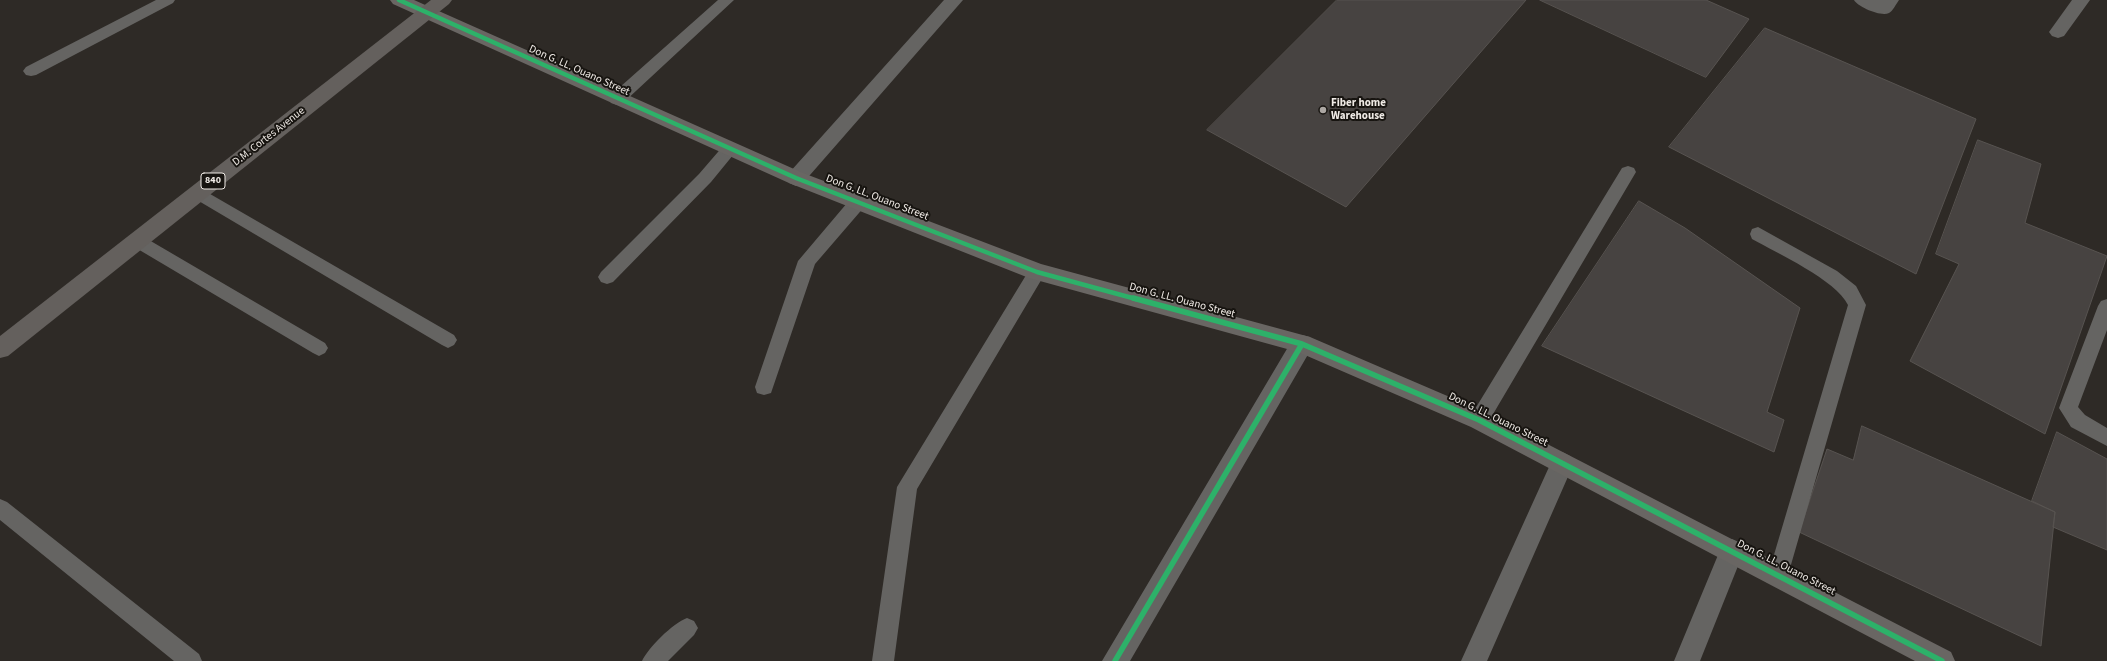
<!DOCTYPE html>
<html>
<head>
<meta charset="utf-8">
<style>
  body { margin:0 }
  canvas { display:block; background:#2e2a26 }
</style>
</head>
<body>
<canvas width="2107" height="661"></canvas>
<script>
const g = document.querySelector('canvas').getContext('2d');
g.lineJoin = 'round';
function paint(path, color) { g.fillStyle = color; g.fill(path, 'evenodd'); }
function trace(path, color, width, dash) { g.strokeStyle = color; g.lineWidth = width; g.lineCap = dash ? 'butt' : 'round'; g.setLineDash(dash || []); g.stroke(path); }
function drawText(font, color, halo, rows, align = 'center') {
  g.font = font + ' "Source Sans 3",sans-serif'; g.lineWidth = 4; g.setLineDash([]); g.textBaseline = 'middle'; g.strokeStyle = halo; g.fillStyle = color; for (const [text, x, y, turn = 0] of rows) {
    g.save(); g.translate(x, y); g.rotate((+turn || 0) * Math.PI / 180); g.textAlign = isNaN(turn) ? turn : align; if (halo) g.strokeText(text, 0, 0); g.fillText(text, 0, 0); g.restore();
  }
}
const building = new Path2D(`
  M1337,0H1526L1346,207L1207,130Z
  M1540,0H1706L1749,19L1706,77Z
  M1765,28L1976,119L1916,274L1669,147Z
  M1978,140L2041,164L2025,223L2107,256L2045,434L1910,361L1959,264L1936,254Z
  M1639,201L1685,228L1800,308L1767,412L1784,420L1774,452L1542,346Z
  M1862,426L2055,512L2041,646L1799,532L1827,449L1853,460Z
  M2057,432L2107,459V550L2053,527L2055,512L2032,501Z`);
paint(building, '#474341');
trace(building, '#575350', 1);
paint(new Path2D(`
  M156,0H175L173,3L36,75L31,76L26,75L23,71L26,67Z
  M718,0H734L623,103L617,105L611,103L609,99L611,95Z
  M730,143L736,145L738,149L711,182L613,282L607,284L601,282L598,277L601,272L699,174L724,145Z
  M1628,166L1634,168L1636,172L1486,426L1479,428L1472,426L1470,420L1472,414L1622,168Z
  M198,187L454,335L457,340L454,345L448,348L442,345L192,197L190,193L192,189Z
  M859,195L865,196L867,201L865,206L815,264L771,393L764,395L757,393L755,387L798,261L853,196Z
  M1758,227L1837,271L1856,286L1866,305L1788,575L1785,582L1778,585L1771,582L1768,575L1848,305C1836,280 1777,253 1752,239L1750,234L1752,229Z
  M137,233L325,343L328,348L325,353L319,356L313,353L131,245L128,240L131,235Z
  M1037,265L1043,267L1046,272L1043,277L917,489L894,661H872L897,487L1031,267Z
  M2107,299V330L2078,407L2085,415L2107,428V446L2071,427L2059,408L2098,306L2101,301Z
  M0,499L7,502L199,654L202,661H174L0,520Z
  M687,618L694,621L698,628L694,635L668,661H642C648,648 673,623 687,618Z`), '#656462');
paint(new Path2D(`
  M944,0H963L803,183L796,186L789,183L786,178L789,173Z
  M1854,0H1899C1896,4 1893,11 1889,13C1881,17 1858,7 1854,0Z
  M2072,0H2090L2064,36L2058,38L2052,36L2049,32Z
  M1302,335L1310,337L1313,344L1310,351L1130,661H1102L1294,337Z
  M1562,452L1570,456L1574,463L1487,661H1461L1554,456Z
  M1732,539L1741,543L1744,551L1700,661H1674L1723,543Z`), '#656462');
paint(new Path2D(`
  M390,0H414L803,173L1041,264L1310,337L1487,413L1951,652L1955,661H1915L1471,427L1298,352L1029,278L789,183L393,4Z`), '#696663');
paint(new Path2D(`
  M431,0H452L449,4L8,356L0,358V336Z`), '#64605d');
trace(new Path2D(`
  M399,0L796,178L1037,272L1136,299`), '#2db169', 4.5);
trace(new Path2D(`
  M1133,298L1302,344L1479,420L1942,661
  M1115,661L1302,344`), '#2db169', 5.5);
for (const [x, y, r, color] of [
  [1323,110,4,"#aca7a3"]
]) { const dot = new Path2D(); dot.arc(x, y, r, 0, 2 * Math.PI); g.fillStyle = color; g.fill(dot); trace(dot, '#171410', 1.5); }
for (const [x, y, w] of [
  [213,181,24]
]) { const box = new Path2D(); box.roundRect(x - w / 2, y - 8, w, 16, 3); g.fillStyle = '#171410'; g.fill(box); trace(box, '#f0ebe6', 1); }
drawText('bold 10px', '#f0ebe6', null, [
  ["840",213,181]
]);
drawText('11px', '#f0ebe6', '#171410', [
  ["Don G. LL. Ouano Street",579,71,24],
  ["D.M. Cortes Avenue",269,137,-38],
  ["Don G. LL. Ouano Street",877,198,21],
  ["Don G. LL. Ouano Street",1182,301,15],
  ["Don G. LL. Ouano Street",1498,420,26],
  ["Don G. LL. Ouano Street",1786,568,27]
]);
drawText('bold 11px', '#f0ebe6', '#171410', [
  ["Fiber home",1331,104],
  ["Warehouse",1331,117]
], 'left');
</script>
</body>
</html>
